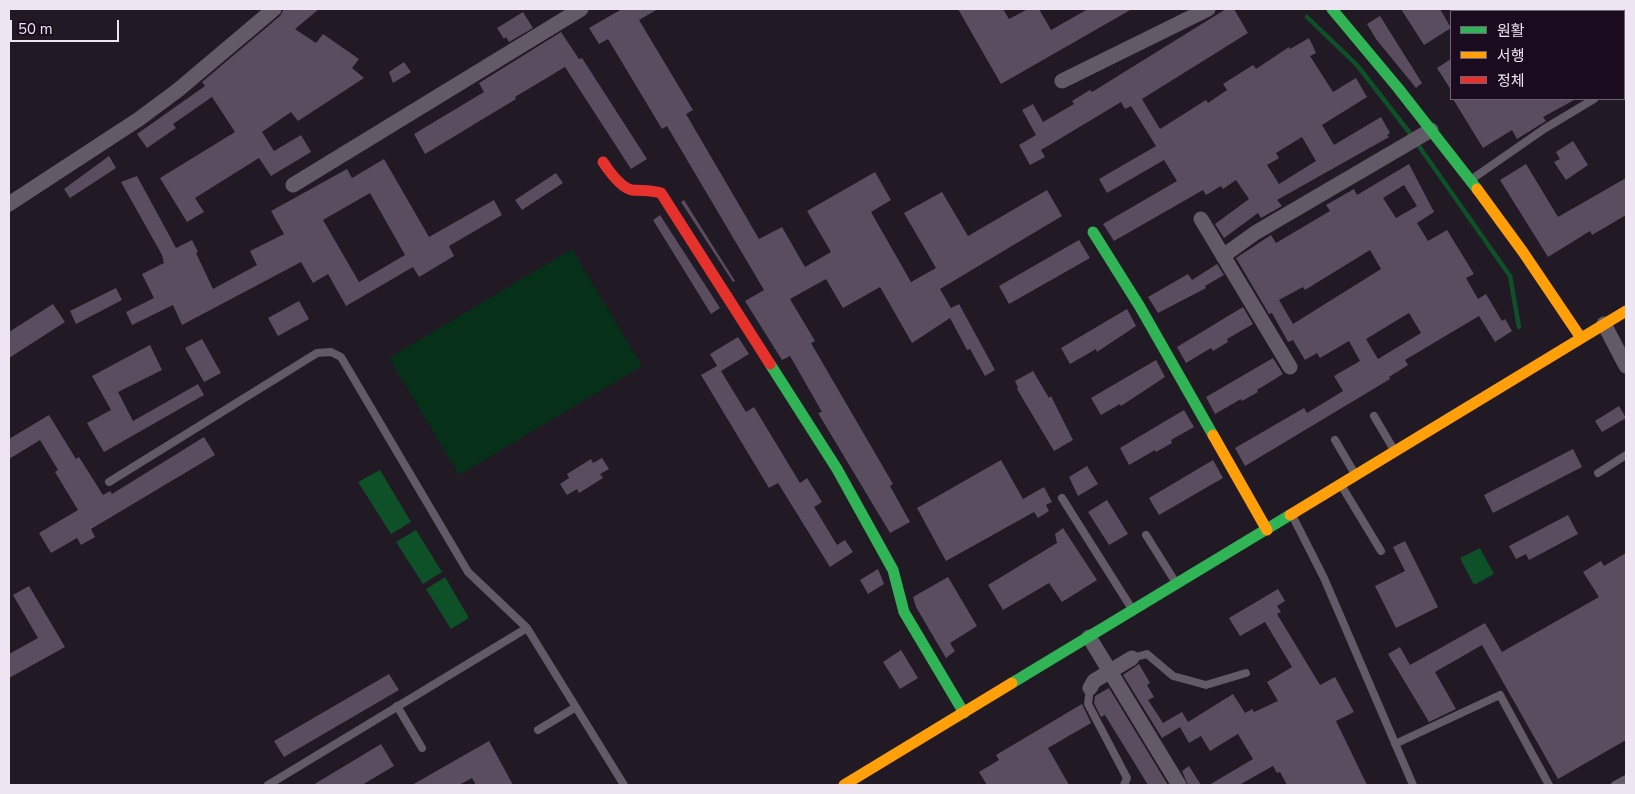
<!DOCTYPE html>
<html>
<head>
<meta charset="utf-8">
<style>
  body { margin:0 }
  #map { position:relative; width:1635px; height:794px; overflow:hidden; background:#211924; font-family:"Nunito Sans","Noto Sans KR",sans-serif }
  canvas { display:block }
  .frame { position:absolute; inset:0; border:10px solid #eee5f2; pointer-events:none }
  .legend { position:absolute; left:1450px; top:10px; width:175px; height:90px; box-sizing:border-box; background:#1a0c1e; border:1px solid #6f6373; margin:0; padding:6px 9px; list-style:none; font-size:15px; color:#eee5f2 }
  .legend li { display:flex; align-items:center; gap:10px; height:25px }
  .legend b { width:25px; border:1px solid #6f6373 }
  .scale { position:absolute; left:10px; top:20px; width:109px; height:22px; box-sizing:border-box; border:2px solid #eee5f2; border-top:0; padding-left:6px; font-size:15px; line-height:18px; white-space:nowrap; color:#eee5f2; -webkit-text-stroke:4px #1a0c1e; paint-order:stroke }
</style>
</head>
<body>
<div id="map">
<canvas width="1635" height="794"></canvas>
<div class="frame"></div>
<ul class="legend">
<li><b style="height:6px;background:#30b455"></b>원활</li>
<li><b style="height:6px;background:#ff9f0a"></b>서행</li>
<li><b style="height:6px;background:#e5322d"></b>정체</li>
</ul>
<div class="scale">50 m</div>
</div>
<script>
const g = document.querySelector('canvas').getContext('2d');
g.lineJoin = 'round';
function paint(path, color) { g.fillStyle = color; g.fill(path, 'evenodd'); }
function trace(path, color, width, dash) { g.strokeStyle = color; g.lineWidth = width; g.lineCap = dash ? 'butt' : 'round'; g.setLineDash(dash || []); g.stroke(path); }
paint(new Path2D(`
  M572,249L642,366L459,475L389,358Z`), '#073018');
paint(new Path2D(`
  M380,470L411,522L391,534L358,482Z
  M416,530L442,572L423,584L396,542Z
  M1480,548L1494,574L1474,585L1460,558Z
  M445,577L469,618L451,629L426,589Z`), '#0e5028');
trace(new Path2D(`
  M1307,17L1357,65L1409,132L1510,276L1519,327`), '#0e5028', 4.5);
paint(new Path2D(`
  M284,9H319L295,29L316,43L323,34L359,59L352,68L364,78L298,121L291,112L262,132L274,151L301,135L311,152L271,176L259,158L195,198L204,212L187,222L160,178L235,132L212,97L173,124L176,128L147,148L137,134L205,86L202,82L280,16Z
  M622,9H658L639,20L693,110L686,114L759,239L782,227L805,267L831,252L807,211L875,172L891,200L871,212L911,282L936,268L904,213L942,192L968,236L1047,190L1062,216L940,289L951,308L959,304L995,370L985,376L970,349L967,350L950,318L912,343L880,287L843,308L826,279L790,299L815,341L811,343L893,484L890,486L910,522L890,533L818,413L822,412L790,356L782,360L745,301L764,290L667,126L662,129L608,39L599,44L589,28Z
  M958,9H1003L1009,19L1028,9H1039L1051,30L1088,9H1132L1001,84Z
  M1226,9H1234L1248,33L1142,99L1160,129L1206,100L1208,103L1227,90L1223,84L1253,65L1256,69L1289,47L1290,49L1309,38L1316,53L1310,56L1333,92L1356,78L1367,97L1322,125L1334,145L1381,117L1390,133L1387,135L1389,137L1277,200L1282,206L1261,218L1258,213L1224,238L1215,224L1249,199L1236,180L1223,189L1221,186L1206,195L1203,190L1114,241L1103,224L1177,181L1164,160L1107,193L1099,179L1156,146L1131,106L1125,109L1121,102L1041,150L1045,157L1030,165L1019,145L1036,135L1022,110L1033,104L1043,122L1074,104L1072,101L1090,90L1092,92ZM1302,137L1316,161L1279,184L1267,165L1279,158L1276,153Z
  M1401,9H1440L1451,28L1424,45Z
  M523,12L533,28L509,42L506,37L504,39L497,28Z
  M1380,16L1422,83L1416,88L1376,39L1367,24Z
  M561,32L579,59L582,58L647,159L631,169L565,67L515,97L516,99L425,154L414,134L484,92L479,83Z
  M1451,59V90L1437,68Z
  M404,62L411,72L393,83L389,72Z
  M1453,99H1576L1543,117L1546,121L1517,139L1512,130L1483,148Z
  M1573,141L1588,165L1566,180L1554,162L1560,159L1556,152Z
  M109,156L116,168L70,198L64,189Z
  M384,159L429,237L494,200L502,215L449,246L454,256L419,277L413,267L346,306L328,274L313,283L301,262L182,325L173,305L132,325L126,312L154,298L142,274L164,263L162,255L121,182L137,176L176,248L192,240L198,252L196,253L213,289L257,265L250,251L284,234L271,211L347,169L352,178ZM370,193L405,255L359,282L323,220Z
  M1409,164L1434,212L1417,223L1428,241L1447,230L1474,274L1466,278L1478,299L1486,294L1502,321L1505,319L1512,331L1495,342L1479,316L1405,360L1408,365L1389,377L1390,379L1245,466L1235,448L1304,408L1307,413L1343,391L1334,376L1360,361L1349,341L1320,358L1317,353L1305,360L1293,340L1288,342L1272,313L1269,314L1236,258L1271,235L1276,243L1330,211L1326,205L1354,189L1357,195ZM1404,185L1417,206L1396,218L1383,198ZM1370,250L1381,269L1293,324L1279,300L1303,287L1305,290ZM1409,313L1421,333L1378,359L1366,339Z
  M1526,164L1558,217L1626,178V215L1592,235L1590,231L1548,257L1500,180Z
  M556,173L563,183L522,210L515,200Z
  M684,200L735,281L733,282L681,202Z
  M660,215L720,308L711,314L653,220Z
  M1079,240L1090,258L1009,304L999,286Z
  M1217,264L1224,275L1205,286L1206,288L1158,313L1148,297L1188,274L1192,280Z
  M116,288L122,300L76,324L70,311Z
  M299,301L309,319L278,336L268,318Z
  M53,304L65,322L9,358V332Z
  M1243,307L1253,324L1227,339L1228,342L1213,351L1211,348L1186,363L1177,347Z
  M1127,309L1136,326L1097,352L1096,349L1070,364L1061,348Z
  M738,337L749,354L721,371L746,412L754,407L800,483L807,478L822,502L814,507L837,545L845,540L853,552L830,567L778,483L769,488L701,375L717,366L710,354Z
  M202,339L221,373L204,382L185,348Z
  M150,345L162,370L118,392L133,421L198,384L204,395L104,452L87,423L111,410L92,376Z
  M1273,358L1283,374L1257,390L1258,392L1242,401L1241,399L1215,414L1206,397Z
  M1156,360L1165,377L1121,406L1120,404L1101,415L1091,398Z
  M1033,371L1049,398L1051,396L1073,440L1054,451L1017,389L1018,388L1015,381Z
  M1619,406L1626,418L1602,432L1595,421Z
  M1184,410L1194,427L1171,440L1172,443L1156,452L1155,450L1129,465L1120,448Z
  M49,415L76,459L79,457L103,495L110,491L112,494L204,437L215,455L91,529L95,537L81,545L77,538L51,553L39,533L78,510L55,472L58,470L40,440L9,459V439Z
  M1573,449L1582,467L1493,513L1484,495Z
  M602,458L609,469L600,474L603,478L579,493L577,489L567,495L560,484L569,478L567,474L591,459L593,463Z
  M1001,460L1023,499L1044,487L1052,502L1046,505L1049,511L1038,518L1034,512L946,561L917,508Z
  M1213,460L1223,478L1159,515L1149,498Z
  M1087,466L1098,484L1078,496L1069,477Z
  M1107,500L1128,534L1109,545L1088,512Z
  M1568,515L1578,534L1529,560L1526,554L1516,559L1509,546Z
  M1063,528L1097,580L1062,602L1049,583L1003,610L988,585L1057,543L1055,534Z
  M1405,541L1438,607L1396,628L1375,586L1405,571L1393,547Z
  M1626,553V740L1558,779L1482,645L1435,672L1456,709L1429,722L1388,654L1400,647L1410,665L1485,623L1502,652L1599,597L1583,572L1601,561L1604,566Z
  M878,569L884,584L868,594L860,580Z
  M948,577L977,626L950,643L955,651L946,658L916,607L913,597Z
  M29,586L65,647L9,678V654L38,638L13,595Z
  M1278,589L1285,601L1277,606L1281,612L1277,614L1320,685L1335,677L1354,712L1336,721L1367,785H1287L1280,772L1277,773L1273,766L1239,785H1209L1253,759L1238,734L1210,751L1201,736L1189,743L1180,727L1162,738L1123,675L1139,664L1150,683L1147,685L1154,697L1148,700L1163,723L1182,712L1188,722L1233,694L1245,713L1252,709L1254,712L1278,701L1267,682L1292,667L1265,622L1240,636L1229,618Z
  M901,650L918,678L900,689L883,662Z
  M389,674L399,690L284,757L274,741Z
  M1109,688L1168,785H1148L1105,715L1101,717L1094,703L1095,696Z
  M1082,704L1091,723L1048,748L1069,785H987L979,772L999,760L996,755Z
  M489,741L513,785H476L472,778L459,785H412Z
  M381,744L394,766L362,785H313Z
  M1189,766L1201,785H1188L1182,771Z`), '#5b4d60');
trace(new Path2D(`
  M1472,179L1544,129L1594,99
  M1374,416L1394,450
  M1335,440L1355,474
  M1598,473L1626,455
  M109,482L317,353L331,352L341,357L468,572L527,628L624,785
  M1341,485L1381,551
  M1062,498L1132,609
  M1292,515L1324,578L1413,785
  M1146,535L1176,583
  M1132,658L1147,654L1173,676L1206,685L1246,673
  M1090,688L1088,704L1127,778L1124,785
  M397,706L422,748
  M538,730L576,707
  M1395,744L1500,695L1549,785
  M268,785L527,628
  M1615,785L1626,779`), '#625a66', 8);
trace(new Path2D(`
  M1062,81L1208,9
  M293,185L581,9
  M9,204L139,119L178,90L274,9
  M1201,219L1290,367
  M1223,256L1255,233L1431,130
  M1604,324L1626,366
  M1089,637L1179,785
  M1090,688L1094,681L1132,658`), '#625a66', 15);
trace(new Path2D(`
  M1332,9L1398,88L1477,189
  M1093,232L1140,307L1213,435
  M770,364L837,469L893,570L904,612L964,713
  M1012,683L1290,515`), '#30b455', 11);
trace(new Path2D(`
  M1477,189L1523,252L1581,338
  M1213,435L1267,530
  M1290,515L1626,311
  M844,785L1012,683`), '#ff9f0a', 11);
trace(new Path2D(`
  M603,162C609,171 621,188 632,190C642,191 651,190 661,193L770,364`), '#e5322d', 11);
</script>
</body>
</html>
